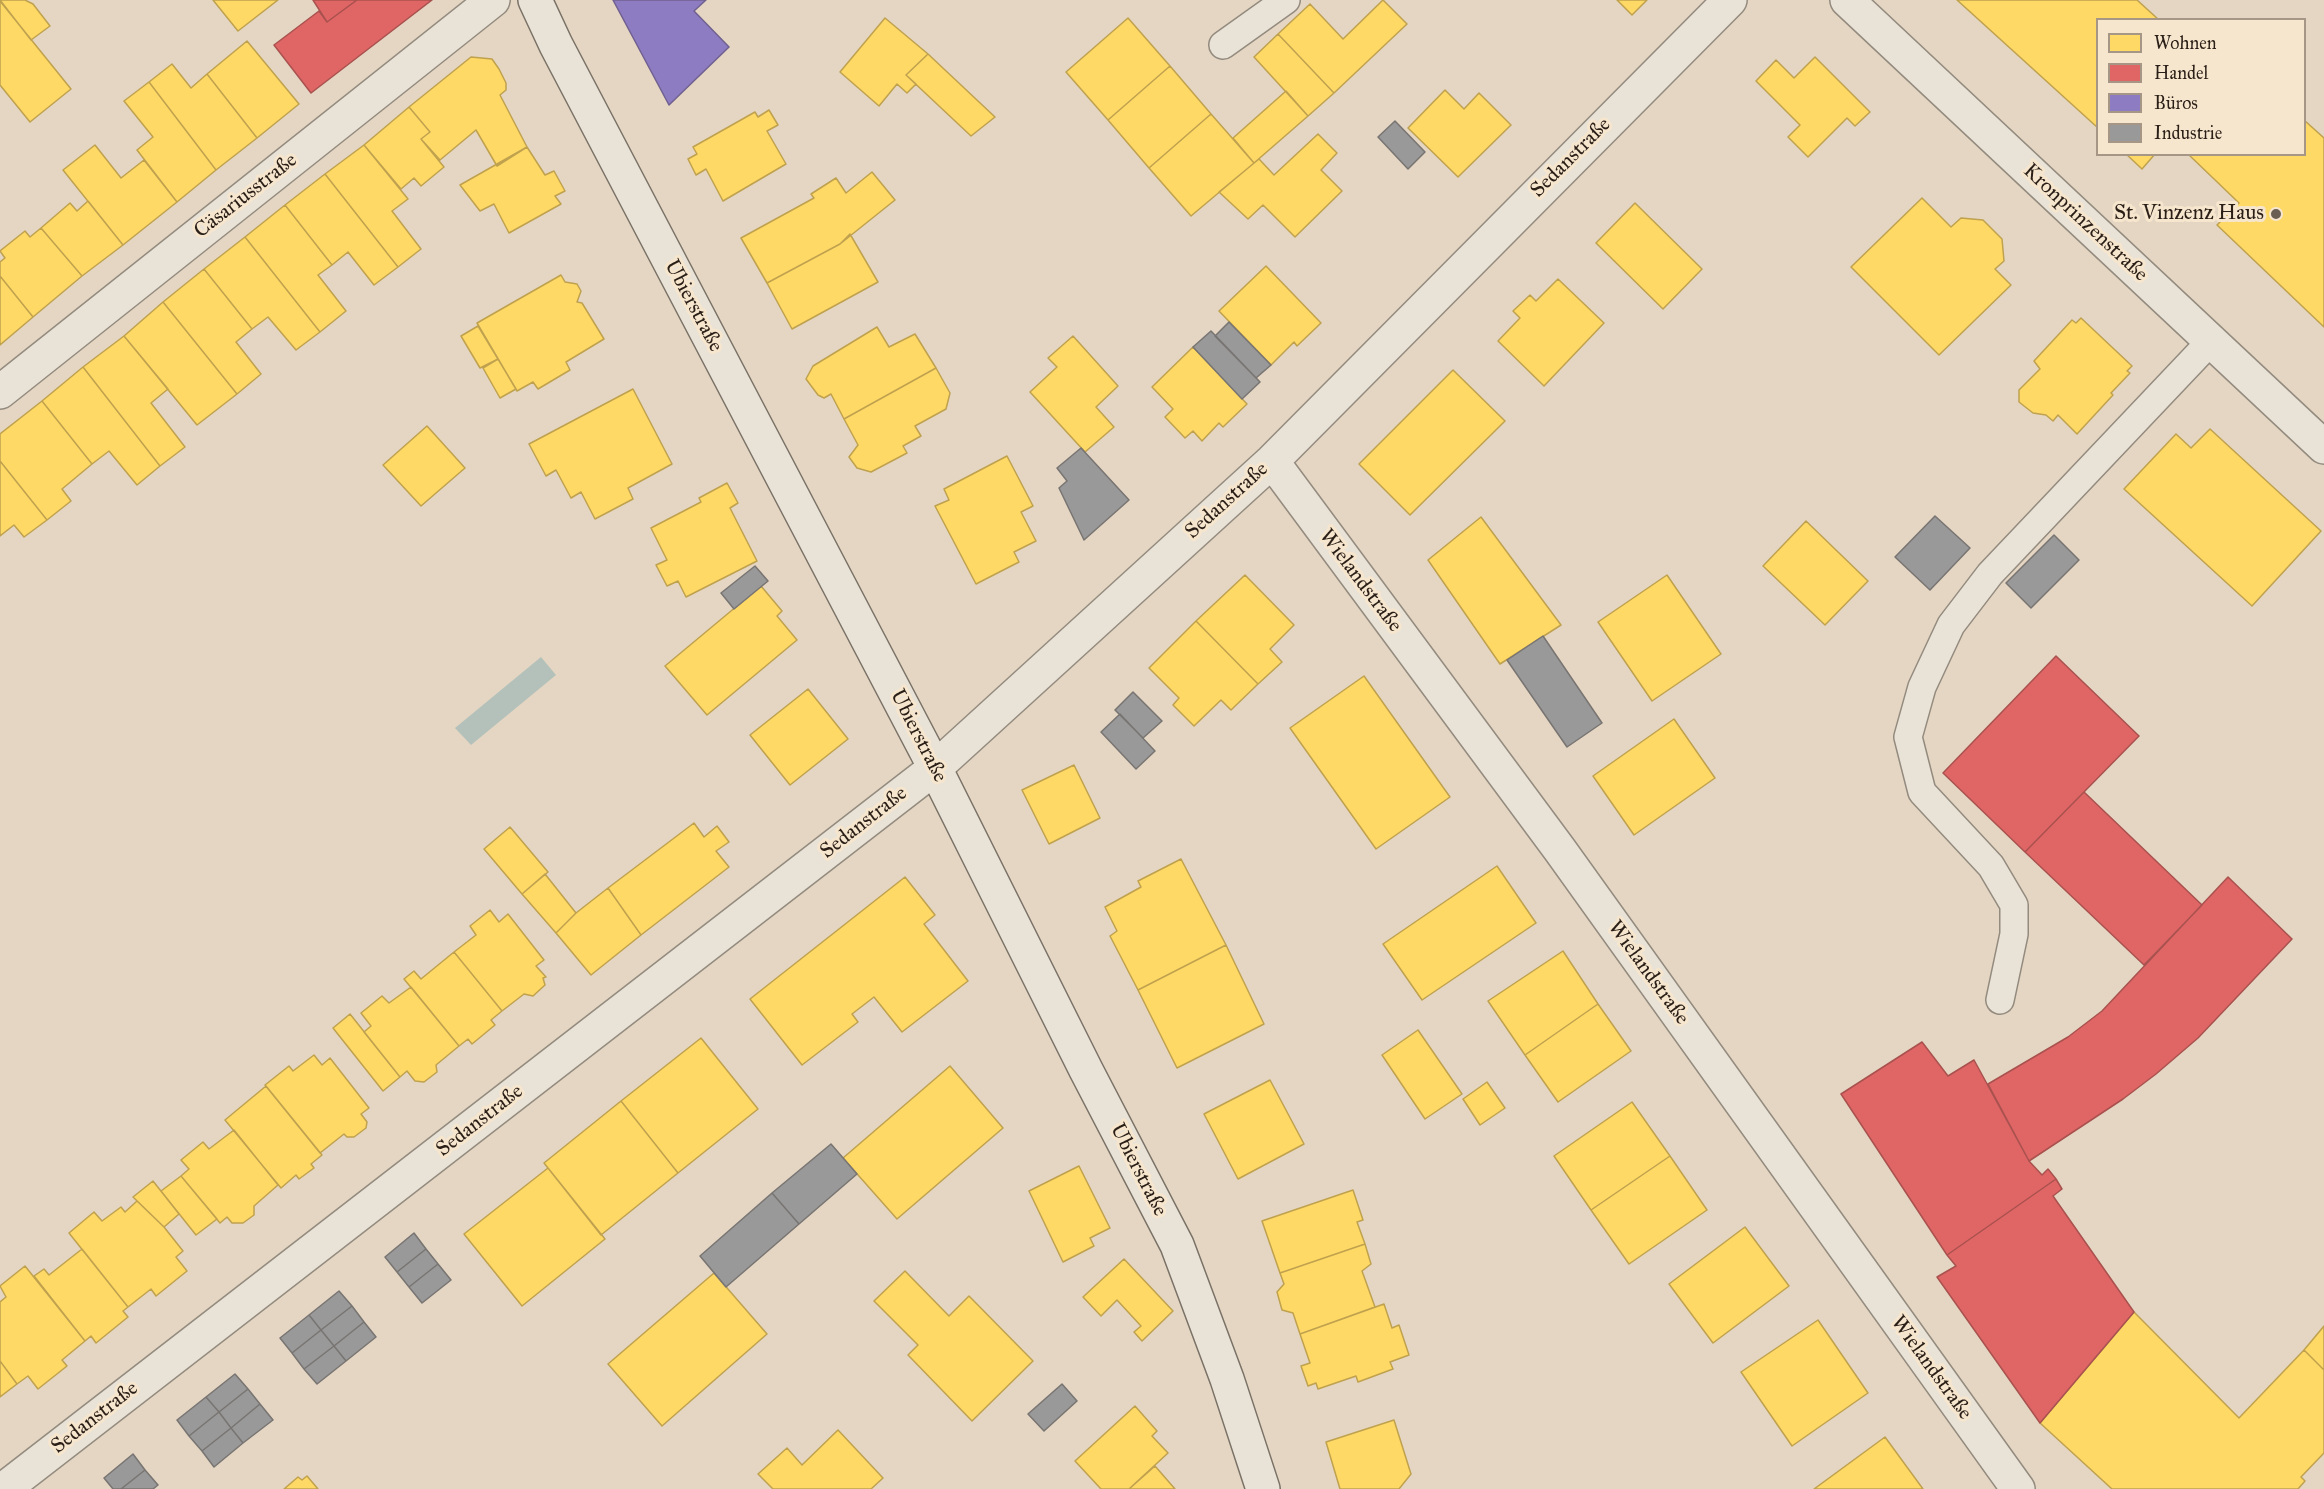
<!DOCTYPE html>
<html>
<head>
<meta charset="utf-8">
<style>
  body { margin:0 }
  #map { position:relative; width:2324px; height:1489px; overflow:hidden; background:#e4d6c2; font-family:"IM FELL Great Primer",serif }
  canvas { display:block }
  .legend { position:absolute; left:2096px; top:18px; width:210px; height:138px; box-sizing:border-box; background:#f7e6ce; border:2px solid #a59685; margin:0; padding:8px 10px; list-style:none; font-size:18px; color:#2a1f17 }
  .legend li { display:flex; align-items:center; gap:12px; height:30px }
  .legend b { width:30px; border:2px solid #a59685 }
</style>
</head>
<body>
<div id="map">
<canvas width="2324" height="1489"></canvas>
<ul class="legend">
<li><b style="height:16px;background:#ffd966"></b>Wohnen</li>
<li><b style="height:16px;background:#e06666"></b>Handel</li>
<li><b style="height:16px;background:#8e7cc3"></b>Büros</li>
<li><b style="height:16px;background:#999"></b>Industrie</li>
</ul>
</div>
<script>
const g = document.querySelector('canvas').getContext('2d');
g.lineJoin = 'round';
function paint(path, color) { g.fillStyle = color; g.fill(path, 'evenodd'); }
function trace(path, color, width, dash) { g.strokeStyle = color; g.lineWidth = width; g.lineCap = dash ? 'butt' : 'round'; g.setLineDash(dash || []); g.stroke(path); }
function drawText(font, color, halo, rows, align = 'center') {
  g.font = font + ' "IM FELL Great Primer",serif'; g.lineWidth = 6; g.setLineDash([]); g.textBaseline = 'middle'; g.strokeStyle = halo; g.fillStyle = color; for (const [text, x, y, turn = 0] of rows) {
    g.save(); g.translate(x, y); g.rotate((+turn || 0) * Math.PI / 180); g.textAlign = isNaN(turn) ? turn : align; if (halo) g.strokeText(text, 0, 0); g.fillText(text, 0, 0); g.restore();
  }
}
paint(new Path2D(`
  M541,657L556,675L471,745L455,728Z`), '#b4c1ba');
const homes = new Path2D(`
  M0,0H25L33,4L50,26L31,40Z
  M213,0H278L238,31Z
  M1383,0L1407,24L1334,93L1278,34L1310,4L1343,39Z
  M1617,0H1647L1632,15Z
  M1957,0H2137L2159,20H2098V128Z
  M0,1L71,89L30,122L0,85Z
  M885,18L928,54L906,75L916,84L907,93L897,84L879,106L840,72Z
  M1128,18L1170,66L1108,120L1066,72Z
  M1278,34L1334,93L1308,116L1254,57Z
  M247,41L299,104L257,138L207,74Z
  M928,54L995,117L971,136L906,75Z
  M471,57L492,59L499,69L506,83V90L500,95L527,147L497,166L476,130L440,160L421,139L430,132L409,107Z
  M1815,57L1870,112L1855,126L1847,118L1808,157L1788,137L1800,125L1756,81L1776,60L1794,78Z
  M172,64L191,88L207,74L257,138L216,170L149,82Z
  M1170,66L1211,114L1149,168L1108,120Z
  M149,82L216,170L177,202L137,150L153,137L124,101Z
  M1445,90L1464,109L1479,93L1511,125L1458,177L1408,128Z
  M1286,91L1308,116L1254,163L1233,138Z
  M409,107L430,132L421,139L444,167L421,186L414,178L401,189L364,145Z
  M769,110L778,125L767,131L786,164L723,201L706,169L696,175L688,159L697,154L693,147L755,112L758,117Z
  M1211,114L1254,163L1191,216L1149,168Z
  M2304,120L2324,138V327L2217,225L2239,203L2188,154H2304Z
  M1318,134L1337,153L1321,170L1342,191L1295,237L1263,205L1248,219L1219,192L1259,159L1274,175Z
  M95,145L121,178L144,160L177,202L123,245L63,170Z
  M364,145L408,199L392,211L421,249L398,267L325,174Z
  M527,147L545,175L554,171L565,191L555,196L561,204L509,233L494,204L480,211L460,185Z
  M2126,154H2155L2142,169Z
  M872,172L895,200L840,244L767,283L741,238L814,198L811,194L836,178L846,193Z
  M325,174L398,267L374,285L348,252L332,265L285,205Z
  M1922,198L1951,227L1961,218L1983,220L2002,239L2004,261L1995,269L2011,285L1939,355L1851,267Z
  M88,201L123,245L82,276L41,228L70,203L77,211Z
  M1635,203L1702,269L1663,309L1596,243Z
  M285,205L332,265L318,275L346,311L320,332L245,237Z
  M41,228L82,276L33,317L0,276V262L5,258L0,251L25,231L30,237Z
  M850,234L878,282L792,329L767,283L840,244Z
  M245,237L320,332L296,350L268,317L252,329L204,269Z
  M1266,266L1321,323L1297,346L1294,342L1271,365L1219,311Z
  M204,269L252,329L236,342L261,374L237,394L163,302Z
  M561,275L565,282L577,284L581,291L577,302L582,303L604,339L566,362L570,370L538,389L533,382L517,391L477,323Z
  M0,276L33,317L0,345Z
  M1558,279L1604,323L1544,386L1498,341L1520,318L1513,311L1530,295L1536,301Z
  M163,302L237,394L197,425L124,336Z
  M2081,318L2132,366L2127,371L2130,373L2111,393L2113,395L2077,434L2058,415L2053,421L2046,415L2033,413L2019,402V390L2040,369L2034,361L2072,320L2076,323Z
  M478,326L498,359L480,368L461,336Z
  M877,327L889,347L915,334L936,368L844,419L831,394L824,398L818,395L806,379L813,366Z
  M124,336L168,389L151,403L185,447L160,466L83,367Z
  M1073,336L1118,386L1096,407L1114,427L1085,452L1030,392L1057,367L1048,358Z
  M1193,347L1247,404L1223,427L1219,423L1202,441L1193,431L1185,438L1165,417L1173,409L1152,387Z
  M498,359L516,389L500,398L483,368Z
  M83,367L160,466L137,485L109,451L92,464L42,401Z
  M936,368L950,393L946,409L915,426L921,436L903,446L907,453L871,472L857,468L849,457L858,445L844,419Z
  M1453,370L1505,421L1410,515L1359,464Z
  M633,389L672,464L628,488L633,499L595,519L581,492L571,498L556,470L546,476L529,444Z
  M42,401L92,464L62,489L71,501L47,520L0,461V434Z
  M427,426L465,468L421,506L383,465Z
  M2210,429L2321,531L2252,606L2124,489L2176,434L2191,448Z
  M1007,456L1033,506L1021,512L1036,541L1014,552L1019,562L976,584L935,506L949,500L944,489Z
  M0,461L47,520L24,537L14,525L0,536Z
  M727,483L738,503L730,508L757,561L686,597L678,581L667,586L656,565L667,560L651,528L701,502L699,498Z
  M1481,517L1561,625L1500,664L1428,560Z
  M1806,521L1868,581L1825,625L1763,566Z
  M1245,575L1294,625L1270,649L1282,662L1258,684L1196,621Z
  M1667,575L1721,654L1652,701L1598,622Z
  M761,586L782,611L777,616L797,640L707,715L665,666Z
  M1196,621L1258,684L1231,710L1221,700L1194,726L1173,705L1179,698L1149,668Z
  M1364,676L1450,797L1376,849L1290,728Z
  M808,689L848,739L790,785L750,735Z
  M1674,719L1715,778L1634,835L1593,776Z
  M1074,765L1100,818L1049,844L1022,790Z
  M694,823L704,837L717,826L729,842L716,851L729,867L641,935L608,888Z
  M510,827L548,872L522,894L484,849Z
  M1181,859L1226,945L1138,990L1110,936L1117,931L1105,907L1141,887L1138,881Z
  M1497,866L1536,923L1422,1000L1383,944Z
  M545,874L576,913L556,933L522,894Z
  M905,877L935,915L924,924L968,981L902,1032L874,997L852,1014L858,1022L802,1065L750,999Z
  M608,888L641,935L591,975L556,933L576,913Z
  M490,910L499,922L508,914L544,960L536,966L546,977L543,978L545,985L533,996L524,994L502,1011L454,952L476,935L470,926Z
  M1226,945L1264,1024L1177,1068L1138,990Z
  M1563,951L1598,1004L1525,1055L1488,1001Z
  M454,952L502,1011L491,1020L495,1025L472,1044L468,1039L459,1046L404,979L414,971L421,979Z
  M411,987L459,1046L436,1065L437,1072L424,1082L415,1081L407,1071L400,1077L364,1032L371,1026L361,1013L382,996L389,1003Z
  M1598,1004L1631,1051L1558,1102L1525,1055Z
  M350,1014L400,1077L383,1091L333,1028Z
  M1418,1030L1462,1094L1425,1119L1382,1055Z
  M701,1038L758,1109L678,1173L621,1101Z
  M314,1055L322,1065L330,1058L369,1108L361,1114L367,1122L366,1128L354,1137H347L344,1134L320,1153L265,1085L289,1066L293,1071Z
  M950,1066L1003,1128L897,1219L843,1158Z
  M1270,1080L1304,1144L1238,1179L1204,1114Z
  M1487,1082L1505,1108L1480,1125L1463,1099Z
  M266,1086L322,1155L311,1164L314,1168L299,1179L296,1175L281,1188L225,1120Z
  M621,1101L678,1173L601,1235L544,1163Z
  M1632,1102L1670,1156L1591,1210L1554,1156Z
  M234,1130L278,1185L254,1206V1215L243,1223H232L227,1217L220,1223L181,1176L189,1169L181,1160L203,1142L209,1149Z
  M1670,1156L1707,1210L1629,1264L1591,1210Z
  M1079,1166L1110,1228L1090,1238L1094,1246L1063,1262L1029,1191Z
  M548,1168L605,1239L522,1306L464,1234Z
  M181,1176L217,1219L196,1235L161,1191Z
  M153,1181L179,1214L164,1227L133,1197Z
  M1353,1190L1363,1220L1357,1222L1365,1244L1280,1273L1262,1221Z
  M137,1201L164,1227L183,1251L176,1257L187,1271L156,1296L151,1289L128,1307L69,1233L94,1212L102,1221L121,1207L125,1212Z
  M1745,1227L1789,1286L1713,1343L1669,1284Z
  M1365,1244L1371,1264L1362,1271L1375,1307L1300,1334L1293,1313L1282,1310L1277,1292L1284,1284L1280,1273Z
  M82,1249L128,1307L123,1311L128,1317L96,1343L91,1336L85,1341L34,1276L44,1269L49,1275Z
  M1124,1259L1173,1311L1142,1341L1134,1332L1141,1326L1117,1300L1101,1316L1083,1297Z
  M25,1266L85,1341L62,1360L67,1366L38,1389L28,1376L17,1384L0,1361V1302L6,1297L0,1286Z
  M905,1271L949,1316L969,1296L1033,1361L972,1421L908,1355L918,1345L874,1301Z
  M714,1273L767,1334L662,1426L608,1364Z
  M1384,1304L1392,1328L1399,1325L1409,1355L1390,1362L1393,1369L1358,1382L1356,1376L1318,1389L1316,1383L1308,1386L1301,1366L1310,1363L1300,1334Z
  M2134,1312L2239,1418L2304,1350L2324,1370V1453L2301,1477L2305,1481L2298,1489H2112L2040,1423Z
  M1818,1320L1868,1393L1792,1446L1741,1372Z
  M2324,1326V1370L2304,1350Z
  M0,1361L17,1384L0,1397Z
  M1135,1406L1157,1431L1152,1436L1168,1453L1129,1489H1101L1075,1461Z
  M1394,1420L1411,1474L1399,1489H1340L1326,1442Z
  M838,1430L883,1478L871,1489H773L758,1474L787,1448L802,1465Z
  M1885,1437L1923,1489H1814Z
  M1155,1466L1175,1489H1129Z
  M307,1476L318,1489H284L298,1477L302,1480Z`);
paint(homes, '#ffd966');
trace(homes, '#bfa14e', 1.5);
const shops = new Path2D(`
  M313,0H357L327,22Z
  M357,0H432L311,93L274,45L319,11L327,22Z
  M2056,656L2139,736L2025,852L1943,773Z
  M2084,792L2202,905L2144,965L2025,852Z
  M2228,877L2292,939L2198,1038L2156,1074L2123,1099L2029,1161L1988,1084L2068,1037L2102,1011Z
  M1922,1042L1948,1076L1974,1060L2029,1161L2042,1175L2048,1169L2056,1179L1947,1255L1841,1094Z
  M2056,1179L2062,1189L2053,1196L2134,1312L2040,1423L1937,1277L1956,1266L1947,1255Z`);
paint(shops, '#e06666');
trace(shops, '#a9514e', 1.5);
const offices = new Path2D(`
  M613,0H706L694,11L729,47L669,105Z`);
paint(offices, '#8e7cc3');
trace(offices, '#70608f', 1.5);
const industry = new Path2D(`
  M1395,121L1425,152L1408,169L1378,137Z
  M1229,322L1271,365L1256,378L1215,336Z
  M1211,331L1260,382L1242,399L1193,347Z
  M1081,448L1129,500L1084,540L1059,488L1067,481L1057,468Z
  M1935,516L1970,548L1930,590L1895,557Z
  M2054,535L2079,560L2031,608L2006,583Z
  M755,566L768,581L734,609L721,593Z
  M1543,636L1602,723L1567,747L1507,660Z
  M1133,692L1162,721L1143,738L1115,710Z
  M1120,714L1155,751L1136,769L1101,732Z
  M831,1144L857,1174L799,1224L772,1193Z
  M772,1193L799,1224L726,1287L700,1256Z
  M414,1233L426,1249L397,1272L385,1257Z
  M426,1249L438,1264L409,1287L397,1272Z
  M438,1264L451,1280L422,1303L409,1287Z
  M339,1291L352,1306L321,1330L309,1315Z
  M352,1306L364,1322L334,1346L321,1330Z
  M309,1315L321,1330L292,1353L280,1338Z
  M364,1322L376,1337L346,1361L334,1346Z
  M321,1330L334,1346L304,1369L292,1353Z
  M334,1346L346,1361L317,1384L304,1369Z
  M235,1374L248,1389L219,1412L206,1397Z
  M1062,1384L1077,1401L1044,1431L1028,1414Z
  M248,1389L260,1404L231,1428L219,1412Z
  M206,1397L219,1412L189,1436L177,1420Z
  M260,1404L273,1420L243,1443L231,1428Z
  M219,1412L231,1428L202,1451L189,1436Z
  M231,1428L243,1443L214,1467L202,1451Z
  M133,1454L145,1470L121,1489H113L104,1478Z
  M145,1470L158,1485L153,1489H121Z`);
paint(industry, '#999');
trace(industry, '#787472', 1.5);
const service = new Path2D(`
  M1223,45L1286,0
  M2000,1000L2014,934V905L1991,866L1922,792L1908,737L1922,687L1951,625L1990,574L2211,341`);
const minor = new Path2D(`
  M1847,0L2324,447
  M0,392L493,0
  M1272,461L1560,850L2018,1489
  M4,1489L935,768L1272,461L1730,0`);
const secondary = new Path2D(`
  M535,0L556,45L935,768L1086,1070L1177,1245L1227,1379L1263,1489`);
trace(service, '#948b7f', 30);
trace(minor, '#948b7f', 36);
trace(secondary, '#7a7267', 36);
trace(service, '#e9e2d7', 27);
trace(minor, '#e9e2d7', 33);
trace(secondary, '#e9e2d7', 33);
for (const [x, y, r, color] of [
  [2276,214,6,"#6b5f53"]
]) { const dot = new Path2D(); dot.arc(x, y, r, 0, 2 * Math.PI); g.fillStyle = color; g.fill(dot); trace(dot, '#f7e6ce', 2); }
drawText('21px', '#2a1f17', '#f7e6ce', [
  ["Sedanstraße",1571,158,-45],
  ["Cäsariusstraße",246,196,-38],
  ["Kronprinzenstraße",2085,223,43],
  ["Ubierstraße",693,306,62],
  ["Sedanstraße",1227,501,-42],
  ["Wielandstraße",1360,581,53],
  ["Ubierstraße",918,736,63],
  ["Sedanstraße",864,823,-38],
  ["Wielandstraße",1648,973,54],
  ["Sedanstraße",480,1121,-38],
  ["Ubierstraße",1138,1170,63],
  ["Wielandstraße",1931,1368,54],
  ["Sedanstraße",95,1418,-38]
]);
drawText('21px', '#2a1f17', '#f7e6ce', [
  ["St. Vinzenz Haus",2264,214]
], 'right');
</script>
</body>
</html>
